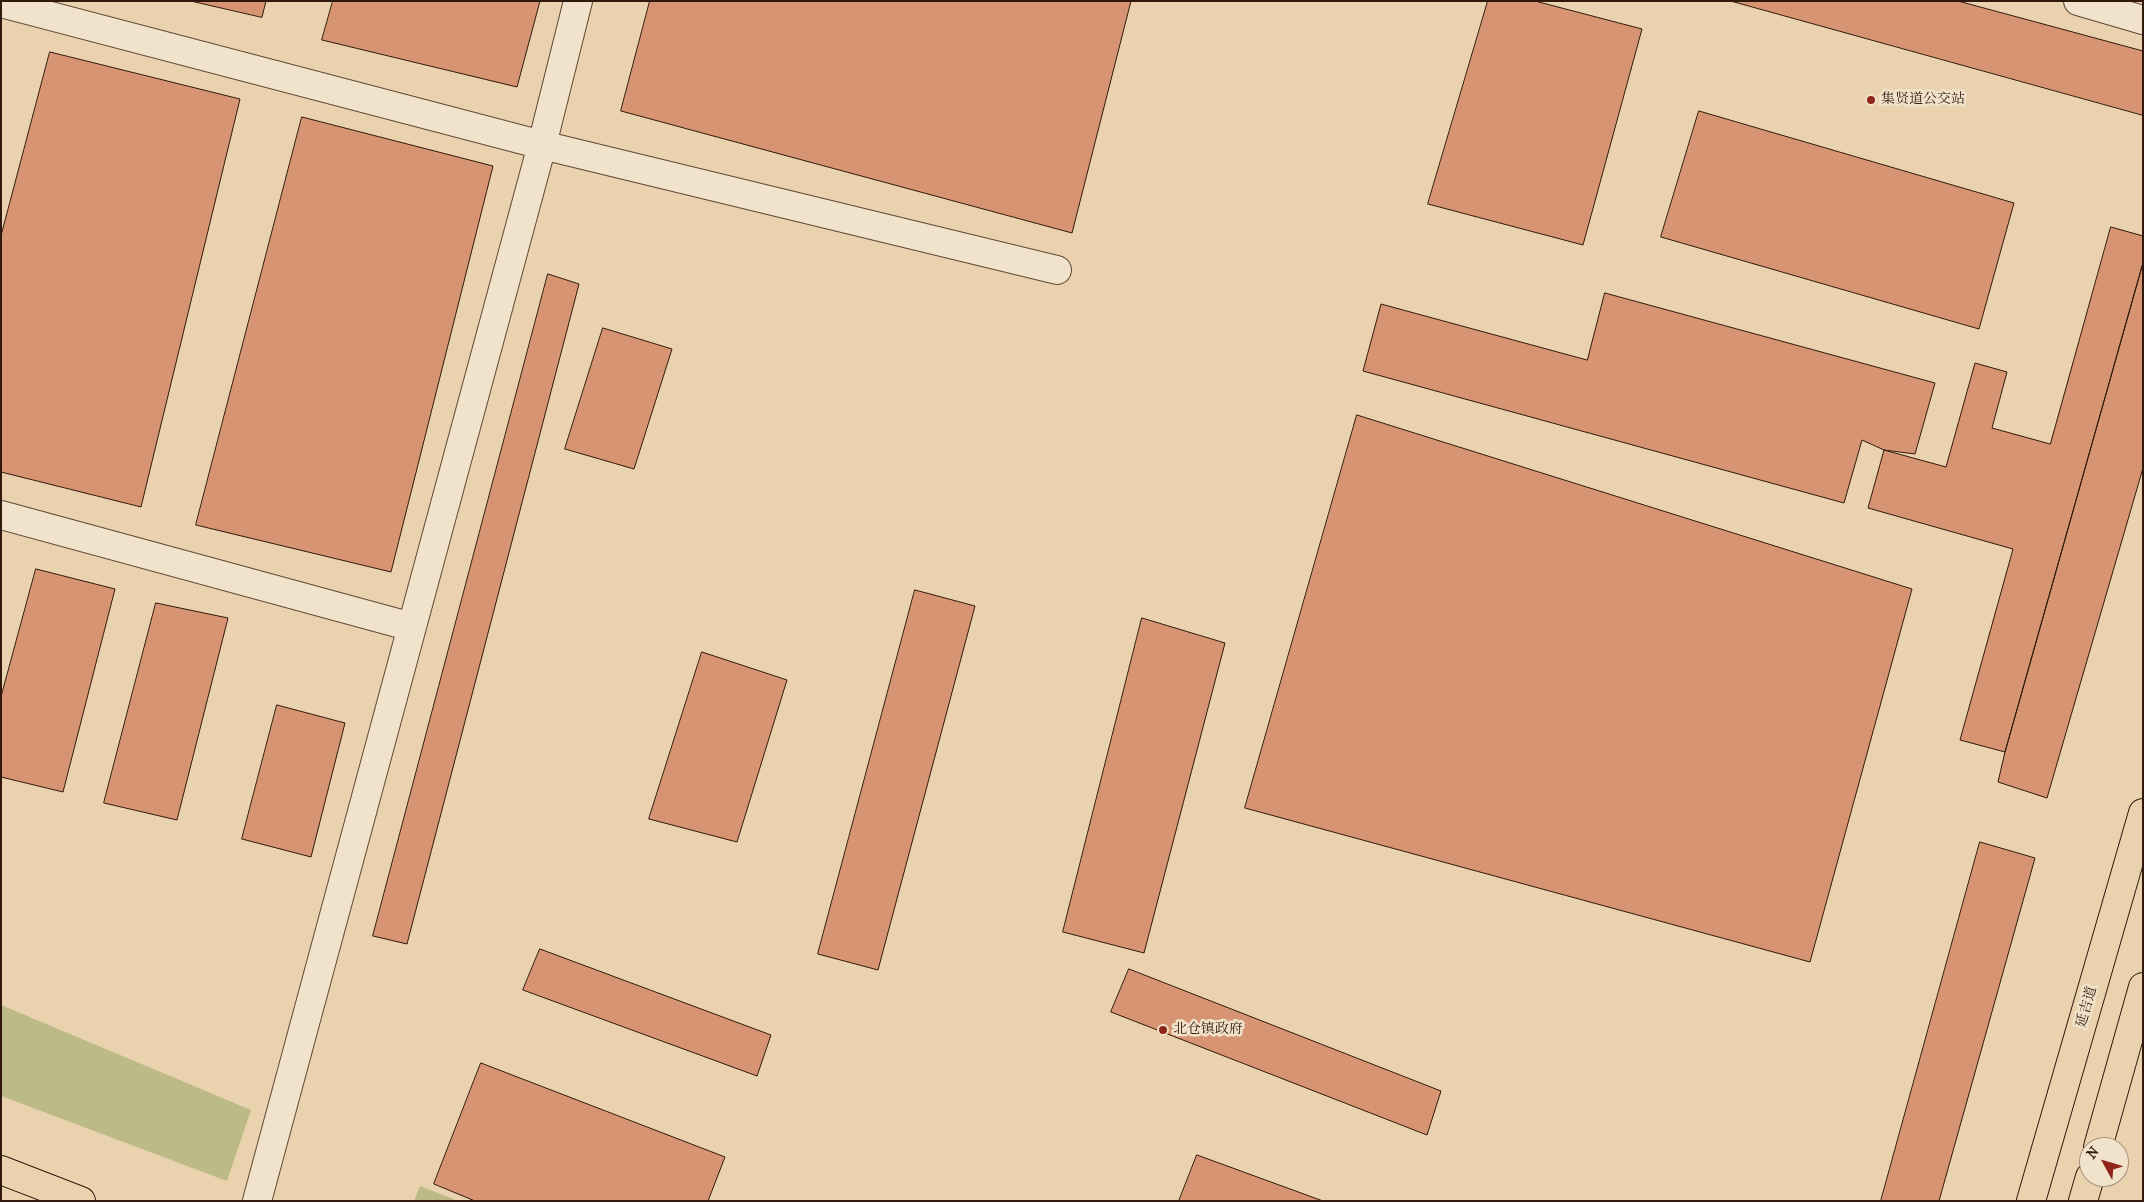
<!DOCTYPE html>
<html>
<head>
<meta charset="utf-8">
<style>
  body { margin:0 }
  #map { position:relative; width:2144px; height:1202px; overflow:hidden; background:#ead2af; font-family:"IM FELL French Canon",serif }
  canvas { display:block }
  .frame { position:absolute; inset:0; border:2px solid #30190c; pointer-events:none }
  .north { position:absolute; left:2079px; top:1137px; width:50px; height:50px; box-sizing:border-box; background:#f1e2cb; border:1px solid #a4927f; border-radius:50%; rotate:309deg; font-size:14px; font-weight:700; line-height:20px; text-align:center; color:#30190c }
  .north::after { content:''; display:block; margin:auto; width:18px; height:22px; background:#8f2418; clip-path:polygon(50% 0,100% 100%,50% 72%,0 100%) }
</style>
</head>
<body>
<div id="map">
<canvas width="2144" height="1202"></canvas>
<div class="frame"></div>
<div class="north">N</div>
</div>
<script>
const g = document.querySelector('canvas').getContext('2d');
g.lineJoin = 'round';
function paint(path, color) { g.fillStyle = color; g.fill(path, 'evenodd'); }
function trace(path, color, width, dash) { g.strokeStyle = color; g.lineWidth = width; g.lineCap = dash ? 'butt' : 'round'; g.setLineDash(dash || []); g.stroke(path); }
function drawText(font, color, halo, rows, align = 'center') {
  g.font = font + ' "IM FELL French Canon","Noto Serif SC",serif'; g.lineWidth = 5; g.setLineDash([]); g.textBaseline = 'middle'; g.strokeStyle = halo; g.fillStyle = color; for (const [text, x, y, turn = 0] of rows) {
    g.save(); g.translate(x, y); g.rotate((+turn || 0) * Math.PI / 180); g.textAlign = isNaN(turn) ? turn : align; if (halo) g.strokeText(text, 0, 0); g.fillText(text, 0, 0); g.restore();
  }
}
paint(new Path2D(`
  M1,1005L251,1110L227,1181L1,1096Z
  M420,1186L458,1201H414Z`), '#bcba87');
const building = new Path2D(`
  M191,1H266L262,17Z
  M333,1H540L517,87L322,40Z
  M650,1H1131L1072,233L621,111Z
  M1488,1H1535L1642,29L1583,245L1428,204Z
  M1731,1H1958L2143,51V115Z
  M50,52L240,99L141,507L1,472V236Z
  M1699,111L2014,203L1979,329L1661,237Z
  M302,117L493,166L391,572L196,525Z
  M2111,227L2143,236V263L2005,752L1960,740L2013,549L1868,508L1884,450L1946,467L1975,363L2007,372L1992,428L2050,444Z
  M2143,263V468L2047,798L1998,782L2005,752Z
  M548,274L579,284L407,944L373,936Z
  M1605,293L1935,383L1915,454L1884,450L1862,440L1844,503L1363,371L1381,304L1587,360Z
  M603,328L672,349L634,469L565,449Z
  M1357,415L1912,589L1810,962L1245,808Z
  M36,569L115,589L63,792L1,777V697Z
  M915,590L975,606L878,970L818,954Z
  M156,603L228,618L177,820L104,803Z
  M1142,618L1225,643L1144,953L1063,932Z
  M702,652L787,680L737,842L649,819Z
  M277,705L345,723L311,857L242,839Z
  M1980,842L2035,858L1939,1201H1881Z
  M540,949L771,1035L757,1076L523,990Z
  M1129,969L1441,1091L1427,1135L1111,1012Z
  M481,1063L725,1157L708,1201H475L434,1184Z
  M1197,1155L1323,1201H1179Z`);
paint(building, '#d79473');
trace(building, '#30190c', 1);
const minor = new Path2D(`
  M2078,1L2143,20
  M1,3L542,145L1057,270
  M1,515L412,627
  M257,1201L542,145L578,1`);
const major = new Path2D(`
  M2098,1147L2143,987
  M1,1170L81,1201
  M2031,1201L2143,813
  M2083,1201L2090,1177`);
trace(minor, '#5e4735', 30);
trace(major, '#30190c', 30);
trace(minor, '#f1e2cb', 28);
trace(major, '#ead2af', 28);
for (const [x, y, r, color] of [
  [1871,100,5,"#8f2418"],
  [1163,1030,5,"#8f2418"]
]) { const dot = new Path2D(); dot.arc(x, y, r, 0, 2 * Math.PI); g.fillStyle = color; g.fill(dot); trace(dot, '#f1e2cb', 2); }
drawText('14px', '#30190c', '#f1e2cb', [
  ["集贤道公交站",1881,100],
  ["北仓镇政府",1173,1030]
], 'left');
drawText('14px', '#30190c', '#f1e2cb', [
  ["延吉道",2087,1007,-74]
]);
</script>
</body>
</html>
